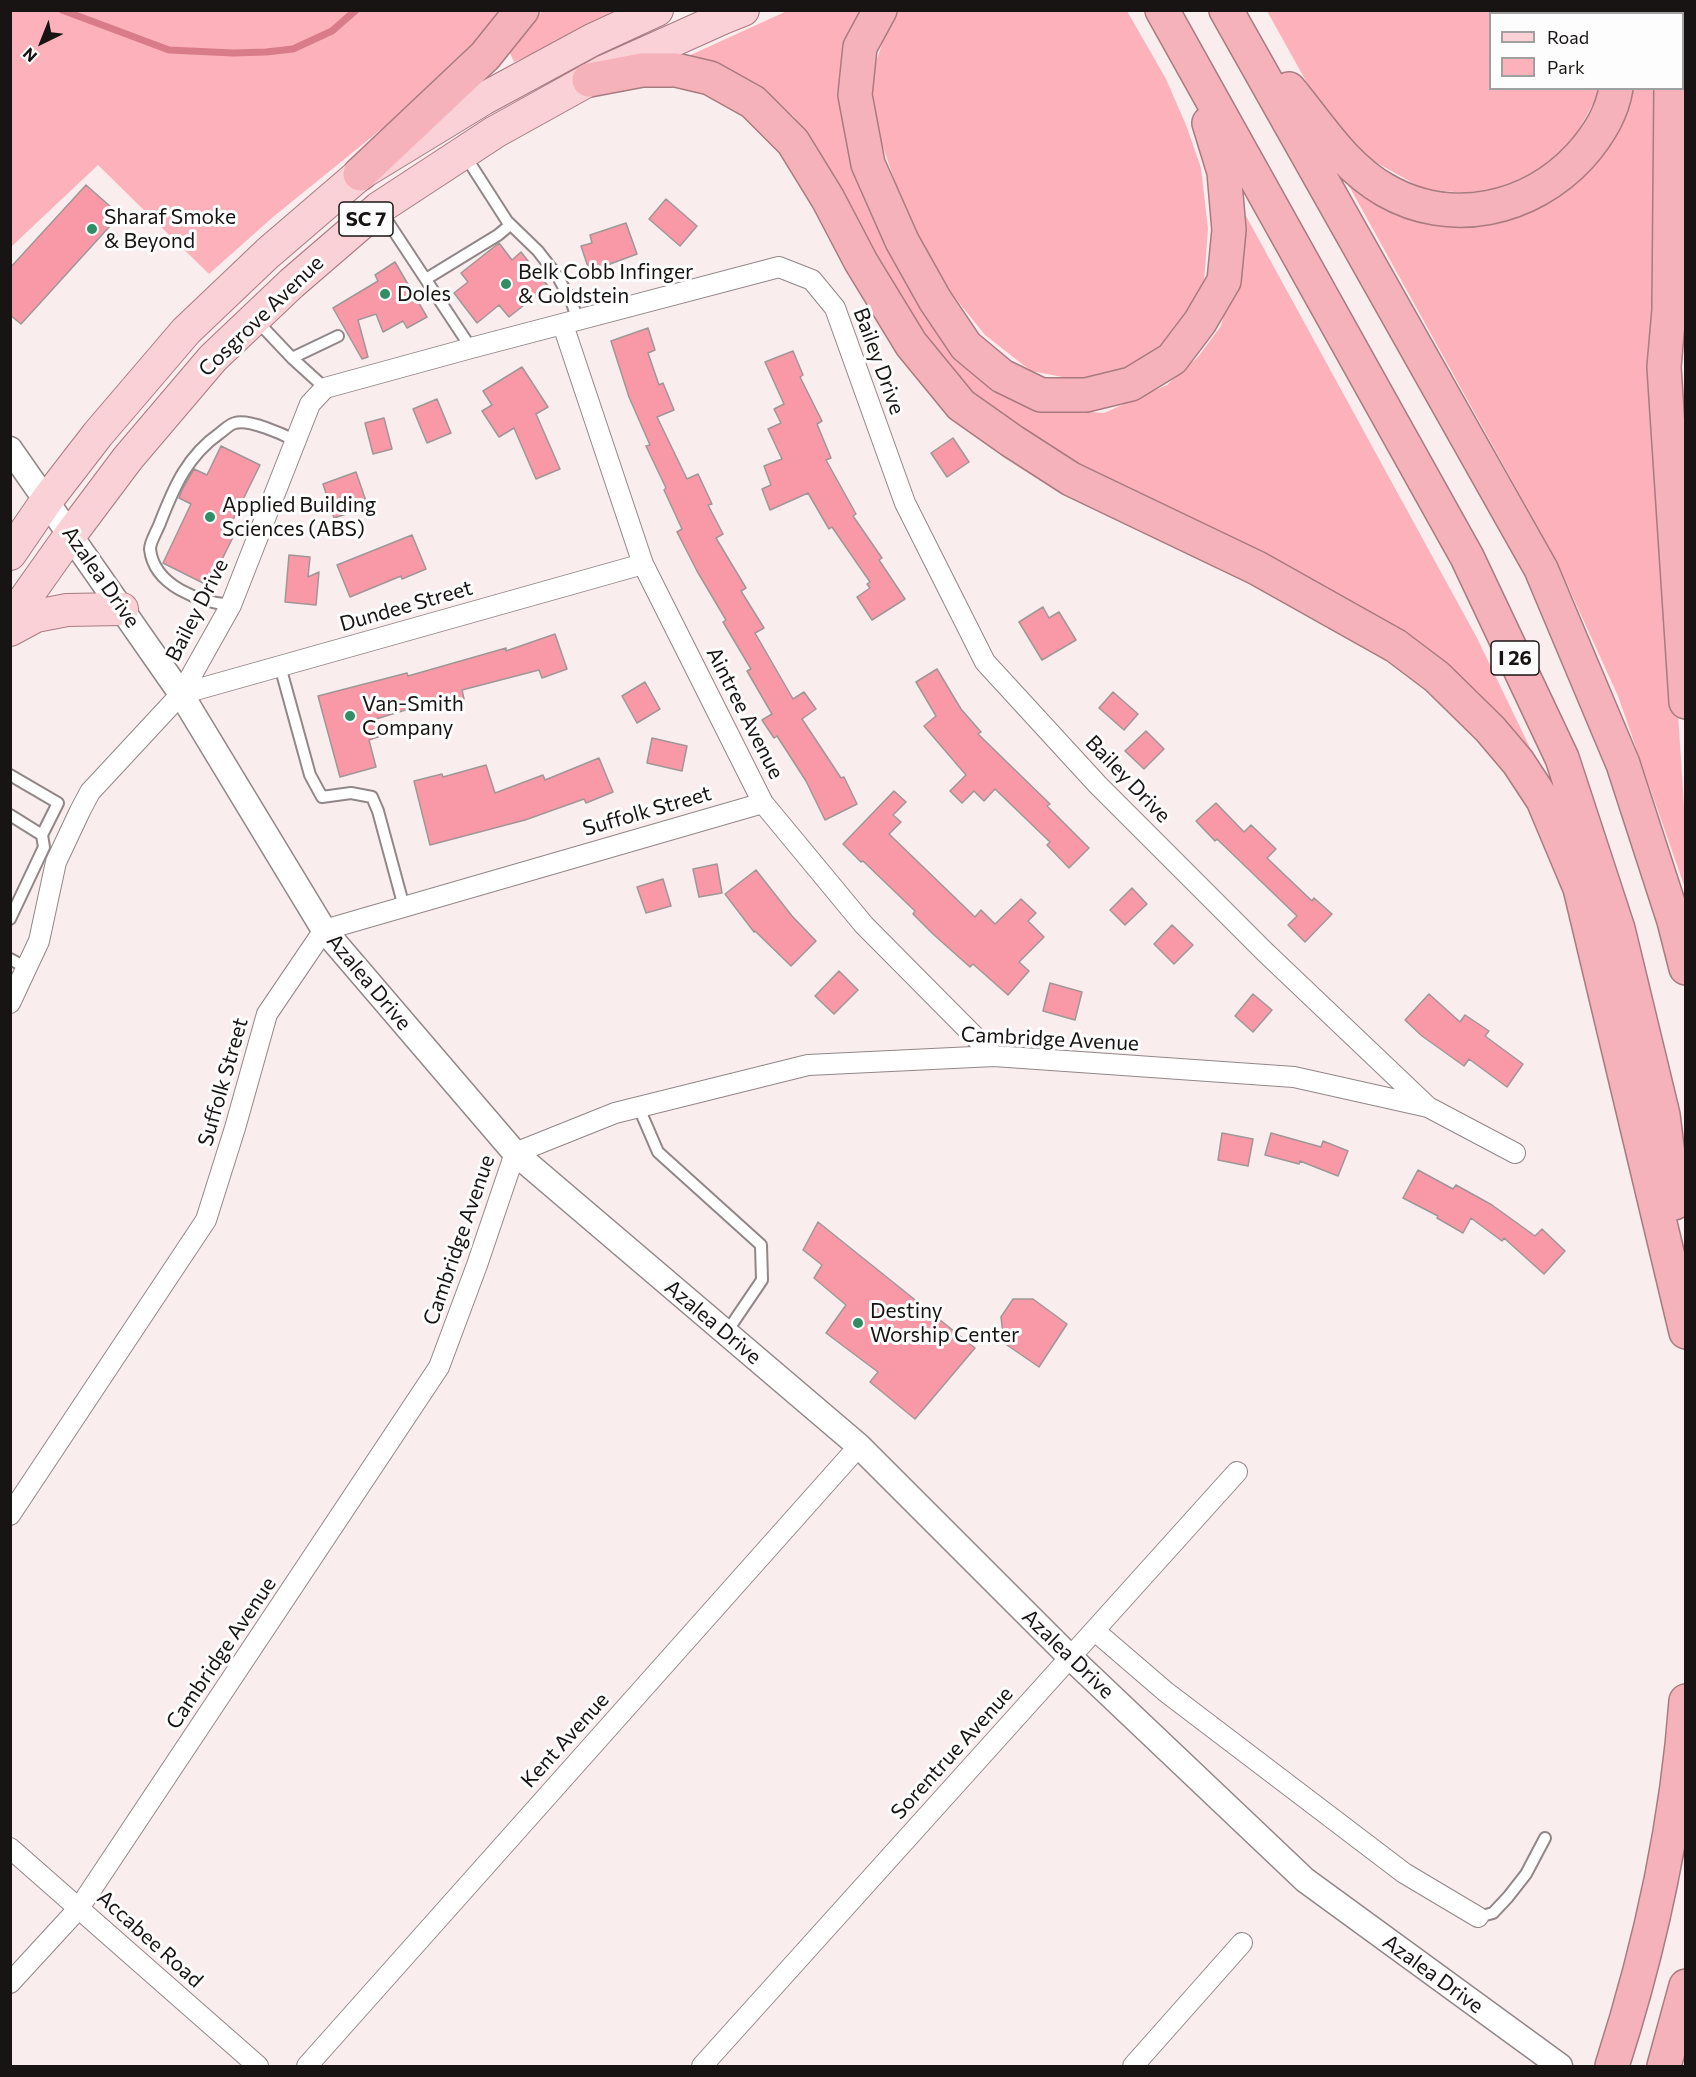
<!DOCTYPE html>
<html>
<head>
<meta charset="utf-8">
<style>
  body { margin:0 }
  #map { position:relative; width:1696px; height:2077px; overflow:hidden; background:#f9edee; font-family:Commissioner,sans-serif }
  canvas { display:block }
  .frame { position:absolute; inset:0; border:12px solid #181414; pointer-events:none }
  .legend { position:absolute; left:1489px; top:12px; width:195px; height:78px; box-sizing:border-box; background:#fdfdfd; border:2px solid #a1a0a0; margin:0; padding:8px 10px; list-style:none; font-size:18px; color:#181414 }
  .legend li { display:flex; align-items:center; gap:12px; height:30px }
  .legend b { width:30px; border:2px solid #a1a0a0 }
  .north { position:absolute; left:12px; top:12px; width:60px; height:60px; -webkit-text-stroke:4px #fdfdfd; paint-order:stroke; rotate:223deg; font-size:16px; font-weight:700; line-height:24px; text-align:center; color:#181414 }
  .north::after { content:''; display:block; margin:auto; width:21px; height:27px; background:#181414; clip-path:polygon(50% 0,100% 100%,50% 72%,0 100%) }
</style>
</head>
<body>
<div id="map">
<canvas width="1696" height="2077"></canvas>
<div class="frame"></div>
<ul class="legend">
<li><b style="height:8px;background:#fad1d6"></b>Road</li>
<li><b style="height:16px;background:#fdb1ba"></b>Park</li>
</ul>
<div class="north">N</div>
</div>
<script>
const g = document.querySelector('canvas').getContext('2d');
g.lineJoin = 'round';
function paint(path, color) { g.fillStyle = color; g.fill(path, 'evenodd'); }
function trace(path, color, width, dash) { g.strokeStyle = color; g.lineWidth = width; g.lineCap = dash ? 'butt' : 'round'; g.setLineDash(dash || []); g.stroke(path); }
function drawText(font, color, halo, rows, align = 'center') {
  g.font = font + ' Commissioner,sans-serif'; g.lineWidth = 6; g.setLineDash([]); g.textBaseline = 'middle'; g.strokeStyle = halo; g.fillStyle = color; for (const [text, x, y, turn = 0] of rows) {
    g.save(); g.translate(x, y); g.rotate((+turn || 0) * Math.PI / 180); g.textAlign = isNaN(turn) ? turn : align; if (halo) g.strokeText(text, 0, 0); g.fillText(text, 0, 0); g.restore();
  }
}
paint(new Path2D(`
  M11,11H512L479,50L273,217L209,274L98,165L11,247Z
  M542,11H626L514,62L510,53Z
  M787,11H869L847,46L897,263L1049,409L1104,413L1167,385L1198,357L1221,326L1234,279L1235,219L1246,216L1477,638L1548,785L1514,738L1123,493L977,399L902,307L812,145L794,117L759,85L735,72L684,58Z
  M898,11H1127L1166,79L1186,125L1201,168L1208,229L1204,282L1189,320L1131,375L1089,382L1031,371L985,335L920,254L876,127L871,77L886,32Z
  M1267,11H1603V13L1490,14V88L1600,89L1599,93L1572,142L1538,171L1501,187L1466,193L1423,189L1360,153L1316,99Z
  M1628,89H1653V275L1657,387L1685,822V888L1618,696L1556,560L1338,166L1491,220Z`), '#fdb1ba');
trace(new Path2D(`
  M62,10L169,50L233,53L266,52L293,49L332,31L356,10`), '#d97c8a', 7);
const building = new Path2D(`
  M86,185L120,215L21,324L10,315V268Z
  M666,199L697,226L680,246L649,219Z
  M626,223L637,254L610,264L613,272L592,279L581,246L592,243L590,235Z
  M499,243L512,260L521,252L548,286L509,317L499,305L477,323L454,293L468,282L461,273Z
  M395,262L427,317L407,328L403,321L383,332L376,314L358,320L368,357L362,359L333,308L378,281L375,275Z
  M648,328L655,350L648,353L659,385L663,383L674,410L657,417L687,479L698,474L712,504L708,505L723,534L716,538L746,588L741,591L764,628L755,633L793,699L804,692L816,709L802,719L841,778L844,777L857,804L825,820L806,781L777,736L774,738L762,720L772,714L747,671L751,669L723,622L726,620L697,571L677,532L682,529L664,490L666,488L646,446L650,445L629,397L611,341Z
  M793,351L803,375L800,377L822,421L817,424L831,458L826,460L856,514L853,516L882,558L879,560L905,599L872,620L857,597L870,588L867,584L870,582L832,527L829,529L808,493L770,510L762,489L771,485L764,466L782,459L768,429L781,423L774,409L784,404L765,362Z
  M522,367L548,407L536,414L560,469L536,479L514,428L499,437L482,411L492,405L483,391Z
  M437,399L451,433L427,443L413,409Z
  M384,418L392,449L373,454L365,423Z
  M953,438L969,462L947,477L931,453Z
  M221,446L260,465L228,530L235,533L209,586L163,563L191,504L179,498L183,488L194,469L207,475Z
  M356,472L368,507L334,518L323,484Z
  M412,535L426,569L402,579L401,576L350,597L337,565Z
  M289,555L310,557L308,577L319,572L316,605L285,602Z
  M1043,607L1049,618L1059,612L1076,640L1042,660L1019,622Z
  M555,634L567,669L542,678L539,670L462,690L464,699L440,706L438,700L376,719L381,736L369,740L376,767L340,777L318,696L407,673L408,676L506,648V651Z
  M937,669L961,709L981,732L978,734L1050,804L1047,806L1089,848L1069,868L1047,845L1050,842L995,789L984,801L974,791L962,803L950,791L966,775L924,726L936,716L916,682Z
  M645,682L660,709L637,723L622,696Z
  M1113,692L1138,714L1124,730L1099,708Z
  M1146,731L1164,749L1144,769L1125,751Z
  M652,738L687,746L682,771L647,763Z
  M599,758L613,792L586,803L584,799L525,820L430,845L414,781L442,774L443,777L486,765L495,793L543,775L545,780Z
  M894,791L906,802L893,815L901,822L889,834L975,917L981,910L995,924L1021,899L1036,913L1028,921L1044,937L1019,962L1029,971L1008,995L973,964L970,967L933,934L913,914L915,911L863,861L861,862L843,844Z
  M1216,803L1244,832L1251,825L1276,849L1267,858L1312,901L1314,898L1332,914L1305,942L1288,925L1297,916L1217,839L1215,841L1196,821Z
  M717,864L722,893L699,897L693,869Z
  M756,870L792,916L816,941L791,966L755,931L754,932L725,894Z
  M663,879L671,906L646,913L637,887Z
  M1132,888L1147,904L1125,925L1110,910Z
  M1172,925L1193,945L1174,964L1154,944Z
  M839,971L858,990L834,1014L815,996Z
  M1050,983L1082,992L1075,1020L1043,1011Z
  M1253,994L1272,1010L1253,1032L1235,1016Z
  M1429,994L1460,1022L1465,1015L1489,1031L1485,1036L1523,1064L1507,1087L1469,1059L1464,1066L1422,1036L1405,1020Z
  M1222,1133L1253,1139L1248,1166L1218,1160Z
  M1271,1133L1321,1147L1323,1141L1348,1151L1338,1176L1300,1161L1299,1164L1265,1155Z
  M1418,1170L1453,1189L1456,1185L1492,1205L1535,1236L1542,1229L1565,1251L1544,1274L1504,1238L1502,1241L1471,1218L1463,1233L1437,1218L1438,1216L1403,1198Z
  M818,1222L975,1348L915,1419L870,1382L878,1372L826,1333L846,1305L814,1278L822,1265L803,1250Z
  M1013,1299H1033L1067,1324L1039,1367L1004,1343L1001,1317Z`);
paint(building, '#f999a7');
trace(building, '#a19697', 1.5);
const service = new Path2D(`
  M464,154L507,221L538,251L558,277L572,303L578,321
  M380,210L471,348
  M426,279L498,235L510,225
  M257,321L292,358L325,388
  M292,358L338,336
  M231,605C199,602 154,586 150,549C150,542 157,531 160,523C174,487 187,456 220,433C224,430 230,424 235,423C249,419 283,434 296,441
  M280,666L310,775L322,797L351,793L372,797L378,811L404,907
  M10,775L58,803L42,835L10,815
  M10,919L44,847L42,835
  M10,959L27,968
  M639,1108L658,1152L761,1245L762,1280L726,1333
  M1478,1917L1493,1913L1508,1897L1526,1874L1545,1838`);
const minor = new Path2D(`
  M563,325L643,564L763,803L864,925L994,1056
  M181,694L643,564
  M10,1003L39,941L56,862L80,811L90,792L181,694L231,605L310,404L325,388L471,348L779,267L812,280L835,308L905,503L985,662L1097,784L1265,952L1428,1107
  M10,1515L206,1220L235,1128L267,1014L324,930L763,803
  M1095,1631L1166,1692L1404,1873L1478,1917
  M10,1848L258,2066
  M10,1983L79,1908L439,1367L477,1265L515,1153L615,1113L808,1065L994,1056L1294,1077L1428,1107L1515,1153
  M307,2066L859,1446
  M702,2066L1237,1472
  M1133,2066L1242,1943`);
const tertiary = new Path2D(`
  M10,449L181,694L324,930L515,1153L859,1446L1071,1658L1305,1880L1560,2066`);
const primary = new Path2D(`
  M10,554L47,500L98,434L186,331L268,253L360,174L483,99L592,40L657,10
  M10,620L71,534L128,458L213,358L292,283L379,208L495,132L605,71L723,18L743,10
  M10,630L36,616L67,610L122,609`);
const motorway = new Path2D(`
  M880,10L860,47L855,95L868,164L902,241L935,300L966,346L1002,376L1041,395H1086L1131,384L1172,359L1200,322L1224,281L1229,230L1224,172L1209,123
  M1162,10L1467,557L1562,758L1618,929L1663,1115L1674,1203
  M1226,10L1541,569L1623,764L1674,921L1686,968
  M1618,10V14
  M1671,10V14
  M589,80L642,70H676L710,78L753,102L793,142L828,199L861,262L911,344L961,405L1012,441L1071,479L1257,568L1396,646L1437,677L1490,729L1518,762L1543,800L1580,888L1686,1332
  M1671,88L1669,310L1664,367L1686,702
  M1289,89C1319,125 1343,166 1385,190C1451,228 1530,210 1580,156C1597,137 1612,114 1616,88
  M360,174L485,56L522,10
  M1612,2066C1650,1948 1677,1825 1686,1701
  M1664,2066L1686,1986`);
trace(service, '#928788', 14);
trace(minor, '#928788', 22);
trace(tertiary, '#928788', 27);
trace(primary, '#a87b81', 34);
trace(motorway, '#a87b81', 36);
trace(service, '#fff', 10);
trace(minor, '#fff', 20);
trace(tertiary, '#fff', 24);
trace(primary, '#fad1d6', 32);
trace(motorway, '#f6b2bb', 33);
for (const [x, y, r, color] of [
  [92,229,6,"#308d64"],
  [506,284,6,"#308d64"],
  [385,294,6,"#308d64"],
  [210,517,6,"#308d64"],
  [350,716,6,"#308d64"],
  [858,1323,6,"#308d64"]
]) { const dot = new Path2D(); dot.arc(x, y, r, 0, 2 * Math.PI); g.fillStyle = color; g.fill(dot); trace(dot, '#fdfdfd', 2); }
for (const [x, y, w] of [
  [366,219,54],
  [1515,658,48]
]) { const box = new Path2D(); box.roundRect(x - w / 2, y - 17, w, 34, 4.5); g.fillStyle = '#fdfdfd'; g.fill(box); trace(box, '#181414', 1.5); }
drawText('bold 20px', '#181414', null, [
  ["SC 7",366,219],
  ["I 26",1515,658]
]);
drawText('21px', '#181414', '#fdfdfd', [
  ["Sharaf Smoke",104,217],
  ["& Beyond",104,241],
  ["Belk Cobb Infinger",518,272],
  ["& Goldstein",518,296],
  ["Doles",397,294],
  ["Applied Building",222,505],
  ["Sciences (ABS)",222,529],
  ["Van-Smith",362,704],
  ["Company",362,728],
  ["Destiny",870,1311],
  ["Worship Center",870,1335]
], 'left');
drawText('21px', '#181414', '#fdfdfd', [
  ["Cosgrove Avenue",261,316,-44],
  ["Bailey Drive",879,361,70],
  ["Azalea Drive",101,577,55],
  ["Dundee Street",406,606,-16],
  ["Bailey Drive",197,610,-63],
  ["Aintree Avenue",745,713,63],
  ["Bailey Drive",1128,779,46],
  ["Suffolk Street",647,811,-16],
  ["Azalea Drive",369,982,50],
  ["Cambridge Avenue",1050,1039,3],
  ["Suffolk Street",223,1082,-74],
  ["Cambridge Avenue",459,1240,-71],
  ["Azalea Drive",713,1322,40],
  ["Cambridge Avenue",221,1653,-56],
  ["Azalea Drive",1068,1654,44],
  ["Kent Avenue",565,1740,-48],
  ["Sorentrue Avenue",952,1753,-48],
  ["Accabee Road",150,1939,42],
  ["Azalea Drive",1433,1974,36]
]);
</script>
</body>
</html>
